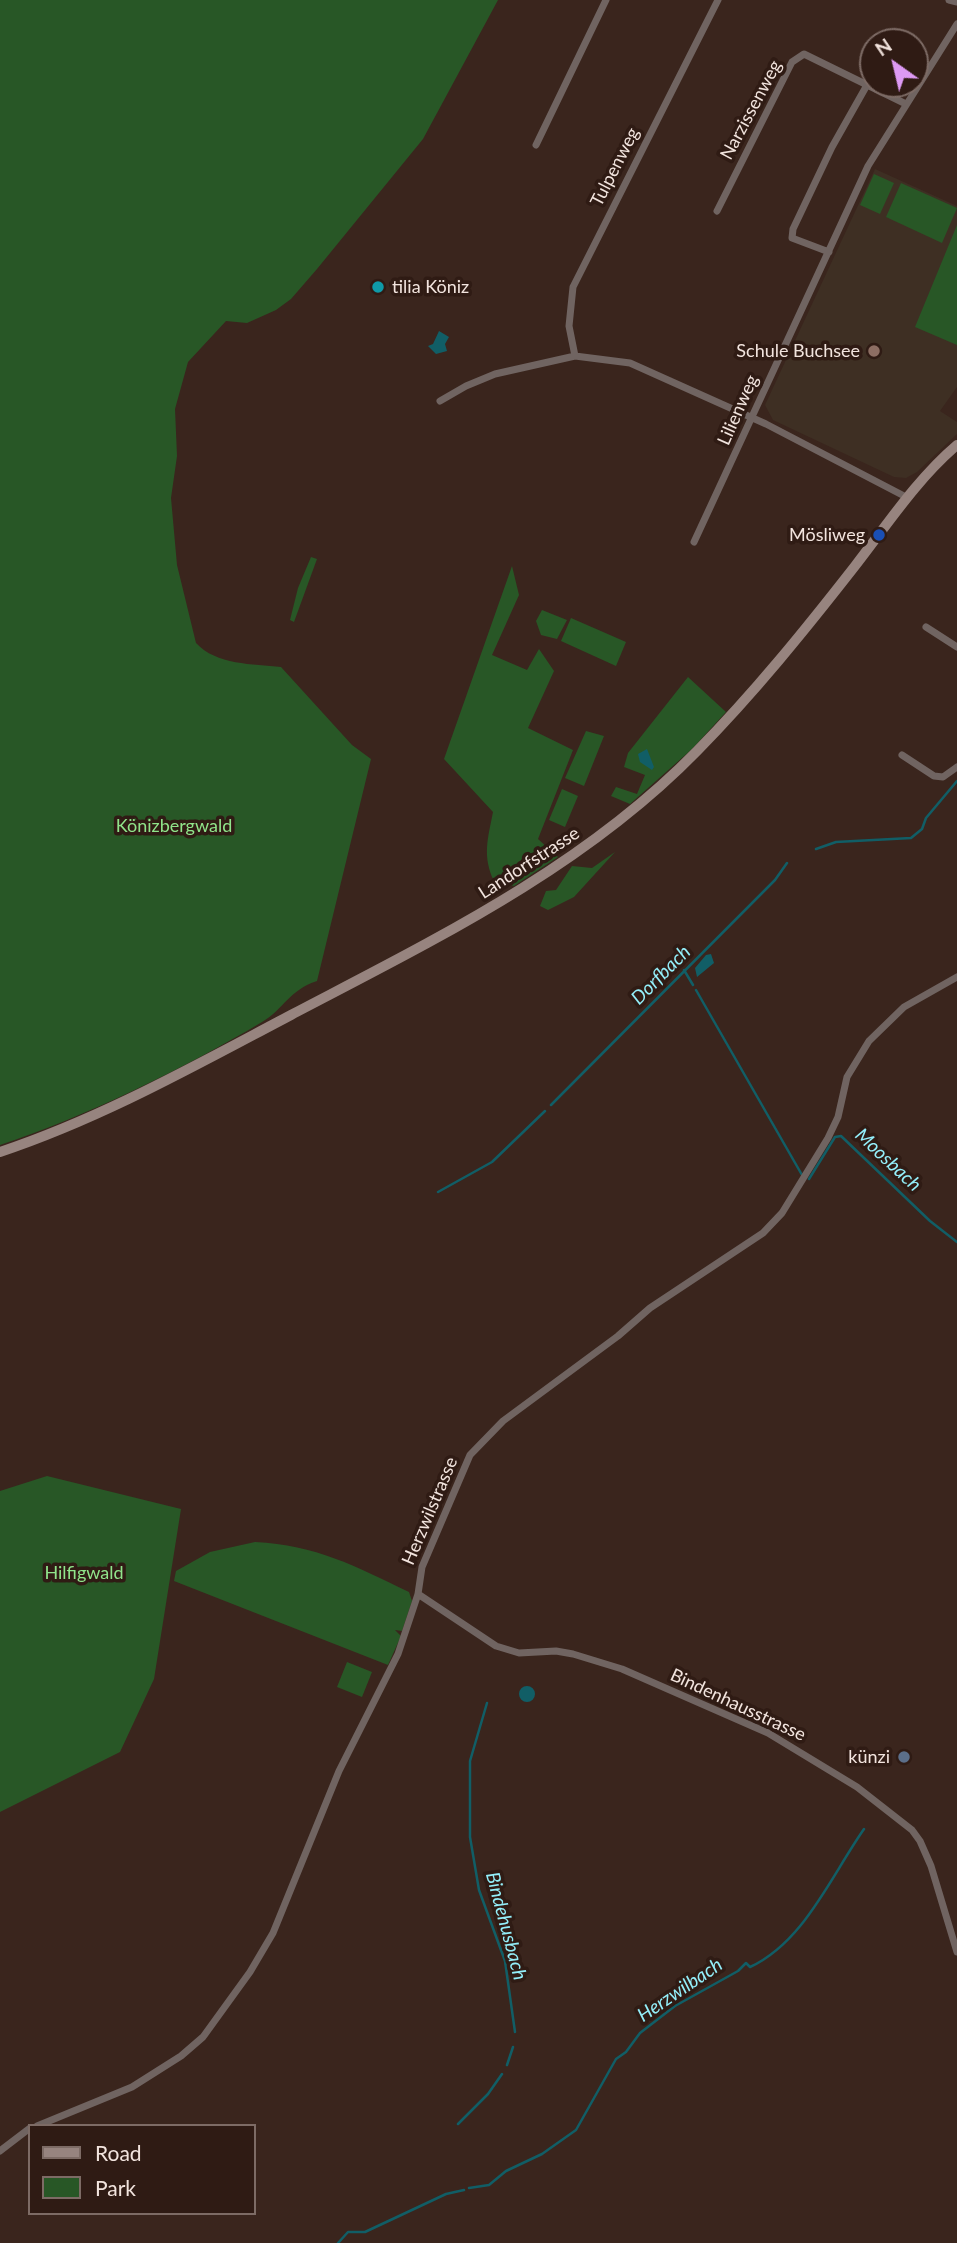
<!DOCTYPE html>
<html>
<head>
<meta charset="utf-8">
<style>
  body { margin:0 }
  #map { position:relative; width:957px; height:2243px; overflow:hidden; background:#3a251d; font-family:Lato,sans-serif }
  canvas { display:block }
  .legend { position:absolute; left:28px; top:2124px; width:228px; height:91px; box-sizing:border-box; background:#2f1b14; border:2px solid #7d6b65; margin:0; padding:9px 12px; list-style:none; font-size:21px; color:#f2e4de }
  .legend li { display:flex; align-items:center; gap:14px; height:35px }
  .legend b { width:35px; border:2px solid #7d6b65 }
  .north { position:absolute; left:859px; top:28px; width:70px; height:70px; box-sizing:border-box; background:#2f1b14; border:2px solid #7d6b65; border-radius:50%; rotate:326deg; font-size:19px; font-weight:700; line-height:28px; text-align:center; color:#f2e4de }
  .north::after { content:''; display:block; margin:auto; width:24px; height:32px; background:#dd99f3; clip-path:polygon(50% 0,100% 100%,50% 72%,0 100%) }
</style>
</head>
<body>
<div id="map">
<canvas width="957" height="2243"></canvas>
<ul class="legend">
<li><b style="height:9px;background:#97847f"></b>Road</li>
<li><b style="height:19px;background:#285726"></b>Park</li>
</ul>
<div class="north">N</div>
</div>
<script>
const g = document.querySelector('canvas').getContext('2d');
g.lineJoin = 'round';
function paint(path, color) { g.fillStyle = color; g.fill(path, 'evenodd'); }
function trace(path, color, width, dash) { g.strokeStyle = color; g.lineWidth = width; g.lineCap = dash ? 'butt' : 'round'; g.setLineDash(dash || []); g.stroke(path); }
function drawText(font, color, halo, rows, align = 'center') {
  g.font = font + ' Lato,sans-serif'; g.lineWidth = 7; g.setLineDash([]); g.textBaseline = 'middle'; g.strokeStyle = halo; g.fillStyle = color; for (const [text, x, y, turn = 0] of rows) {
    g.save(); g.translate(x, y); g.rotate((+turn || 0) * Math.PI / 180); g.textAlign = isNaN(turn) ? turn : align; if (halo) g.strokeText(text, 0, 0); g.fillText(text, 0, 0); g.restore();
  }
}
paint(new Path2D(`
  M875,169L957,206V387L940,411L957,422V434L917,472L906,478L894,477L773,420L765,405Z`), '#3e2f23');
paint(new Path2D(`
  M0,0H498L423,139L317,269L291,299L276,310L247,323L226,321L188,362L175,409L177,456L171,498L177,565L196,643C216,665 253,664 281,667L352,745L371,759L317,981C289,990 284,1009 262,1022C185,1068 85,1117 0,1145Z
  M874,174L894,183L880,214L860,205Z
  M901,183L957,208L942,243L886,217Z
  M957,225V345L915,327Z
  M311,557L317,559L294,622L290,620L298,588Z
  M512,566L519,595L492,655L527,670L539,649L554,671L528,728L573,750L538,839L558,857L514,886L494,881C482,856 488,838 493,812L444,759Z
  M542,610L567,620L557,639L541,635L536,621Z
  M571,618L626,642L616,666L561,641Z
  M688,677L726,712L692,749L630,804L611,796L616,787L637,794L645,775L624,767L628,753Z
  M586,731L604,736L584,786L565,778Z
  M562,789L578,796L565,827L549,820Z
  M615,852L574,897L548,910L540,906L546,891L556,890L572,866L592,868Z
  M47,1476L181,1509L154,1679L120,1752L0,1812V1491Z
  M255,1542C316,1545 355,1566 409,1592L412,1601L402,1631L395,1630L401,1636L388,1665L174,1581L176,1571L210,1552Z
  M347,1662L372,1672L362,1697L337,1687Z`), '#285726');
paint(new Path2D(`
  M439,331L449,337L445,344L447,351L436,354L428,346L433,344Z
  M647,749L654,767L652,770L640,762L638,754Z
  M711,954L714,963L697,977L695,968L706,955Z
  M519 1694a8 8 0 1 1 16 0a8 8 0 1 1-16 0Z`), '#115e66');
trace(new Path2D(`
  M816,849L836,842L911,838L922,829L926,818L957,781
  M684,970L693,985
  M696,990L802,1175
  M551,1105L775,880L787,863
  M809,1179L835,1137L841,1136L930,1221L957,1242
  M438,1192L492,1162L545,1111
  M487,1703L470,1761V1837L479,1890L505,1961L515,2032
  M507,2065L513,2047
  M458,2124L488,2094L502,2074
  M469,2188L489,2185L506,2171L542,2154L576,2130L616,2059L626,2052L640,2033L675,2006L738,1971L746,1963L750,1967C804,1942 831,1876 864,1829
  M338,2243L348,2232H365L446,2194L464,2190`), '#115e66', 2.5);
trace(new Path2D(`
  M949,0L957,2
  M536,145L606,0
  M717,211L792,62L804,54L906,104
  M829,252L792,238L793,229L832,147L867,85
  M575,356L569,326L573,287L718,0
  M440,401L466,386L495,374L575,356L630,363L766,424L908,498
  M694,542L868,166L957,24
  M926,627L957,647
  M902,755L934,776L943,777L957,767
  M418,1594L496,1646L519,1653L556,1651L573,1654L622,1669L768,1733L857,1787L912,1830L920,1841L931,1866L957,1952
  M37,2126L132,2087L181,2056L203,2037L250,1972L273,1933L339,1771L398,1654L418,1594L422,1567L470,1455L503,1421L618,1336L650,1308L763,1233L782,1213L828,1138L838,1117L847,1077L869,1041L904,1007L957,977
  M0,2151L30,2128`), '#706461', 7);
trace(new Path2D(`
  M0,1152C102,1118 196,1065 291,1015C434,940 583,868 697,751C754,693 805,630 855,566C887,525 917,479 957,445`), '#97847f', 10);
for (const [x, y, r, color] of [
  [378,287,7,"#0f9aa8"],
  [874,351,7,"#8d6e63"],
  [879,535,7,"#1a4fb4"],
  [904,1757,7,"#5c6f8a"]
]) { const dot = new Path2D(); dot.arc(x, y, r, 0, 2 * Math.PI); g.fillStyle = color; g.fill(dot); trace(dot, '#2f1b14', 2.5); }
drawText('18px', '#f2e4de', '#2f1b14', [
  ["Narzissenweg",751,110,-62],
  ["Tulpenweg",615,167,-63],
  ["Lilienweg",738,410,-66],
  ["Landorfstrasse",529,863,-33],
  ["Herzwilstrasse",430,1511,-67],
  ["Bindenhausstrasse",738,1705,25]
]);
drawText('18px', '#f2e4de', '#2f1b14', [
  ["tilia Köniz",392,287,"left"],
  ["Schule Buchsee",860,351],
  ["Mösliweg",865,535],
  ["künzi",890,1757]
], 'right');
drawText('18px', '#90e48a', '#2f1b14', [
  ["Könizbergwald",174,826],
  ["Hilfigwald",84,1573]
]);
drawText('italic 19px', '#94effa', '#2f1b14', [
  ["Dorfbach",661,975,-45],
  ["Moosbach",888,1160,43],
  ["Bindehusbach",506,1926,75],
  ["Herzwilbach",680,1990,-34]
]);
</script>
</body>
</html>
